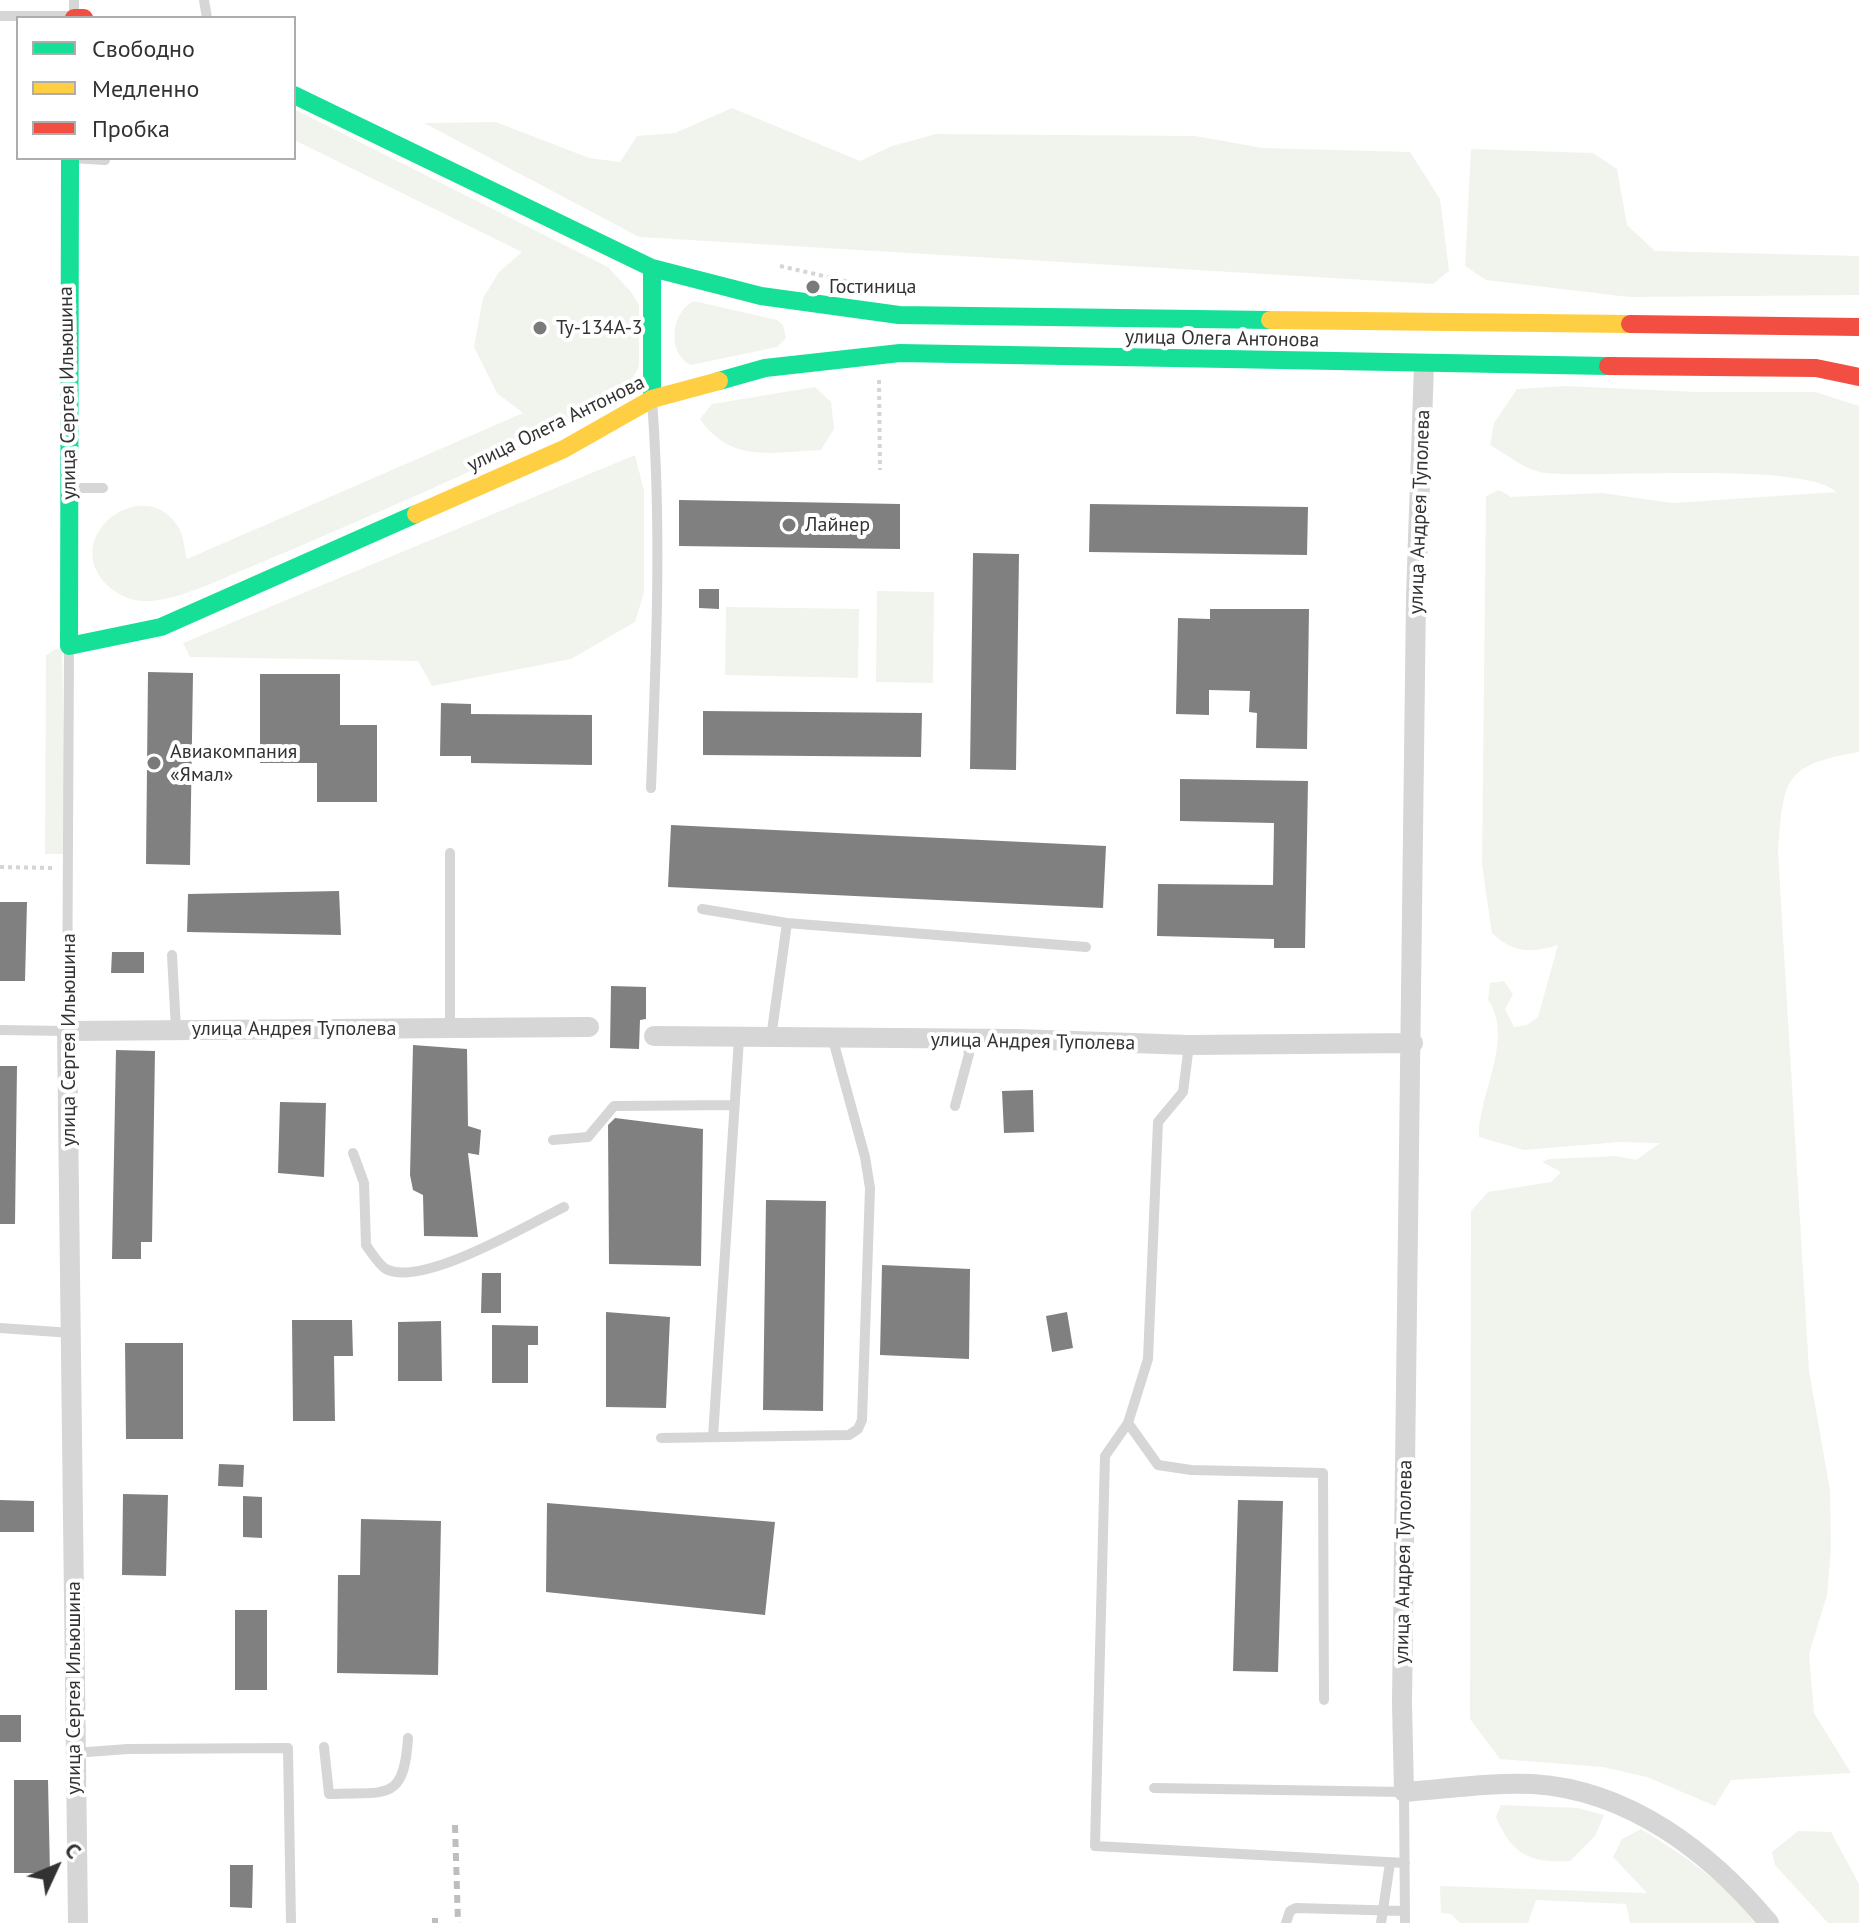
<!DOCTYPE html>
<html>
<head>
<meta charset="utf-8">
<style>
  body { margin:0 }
  #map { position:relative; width:1859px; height:1923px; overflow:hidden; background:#fff; font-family:"PT Sans",sans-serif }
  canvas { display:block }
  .legend { position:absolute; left:16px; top:16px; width:280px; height:144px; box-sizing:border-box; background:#fff; border:2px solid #adadad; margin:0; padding:10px 14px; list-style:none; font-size:24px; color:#323232 }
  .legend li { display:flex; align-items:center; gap:16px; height:40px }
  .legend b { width:40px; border:2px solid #adadad }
  .north { position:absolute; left:16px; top:1827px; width:80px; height:80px; -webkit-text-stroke:6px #fff; paint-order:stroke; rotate:46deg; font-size:22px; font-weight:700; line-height:32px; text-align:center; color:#323232 }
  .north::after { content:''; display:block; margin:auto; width:28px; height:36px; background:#323232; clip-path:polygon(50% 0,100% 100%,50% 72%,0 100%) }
</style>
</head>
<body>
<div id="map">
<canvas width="1859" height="1923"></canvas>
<ul class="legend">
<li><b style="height:10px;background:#16e098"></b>Свободно</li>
<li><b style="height:10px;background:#ffcf43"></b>Медленно</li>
<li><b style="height:10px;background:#f24e42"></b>Пробка</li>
</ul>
<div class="north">С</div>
</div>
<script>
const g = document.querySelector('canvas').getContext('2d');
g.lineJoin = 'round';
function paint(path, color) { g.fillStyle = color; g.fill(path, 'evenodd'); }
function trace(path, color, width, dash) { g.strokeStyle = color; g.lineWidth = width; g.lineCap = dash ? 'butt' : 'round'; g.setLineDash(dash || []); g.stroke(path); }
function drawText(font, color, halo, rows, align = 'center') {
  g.font = font + ' "PT Sans",sans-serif'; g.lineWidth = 8; g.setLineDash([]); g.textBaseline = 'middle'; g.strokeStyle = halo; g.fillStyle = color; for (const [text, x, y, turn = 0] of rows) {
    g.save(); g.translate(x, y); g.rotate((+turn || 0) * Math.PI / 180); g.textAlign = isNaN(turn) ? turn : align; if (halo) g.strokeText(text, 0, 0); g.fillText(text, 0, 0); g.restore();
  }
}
paint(new Path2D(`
  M732,108L860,161L892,146L936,134L1195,136L1263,148L1410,152L1440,199L1449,271L1433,284L639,237L424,123L496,122L589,158L620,162L637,136L675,133Z
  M294,109L608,267L631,292L639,305V366L624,394L615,403C494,462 372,516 248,568C219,580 181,599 150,601C133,602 118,596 106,584C60,535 143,474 177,525C184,535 184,548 187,559L523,413L497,393L474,347L483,298L499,272L522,252L294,140Z
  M1471,149L1593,153L1617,169L1627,225L1655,251L1859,256V295L1629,297L1486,280L1465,266Z
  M694,301L777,320L783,325L786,338L777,347L691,365C666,354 671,311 694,301Z
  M1566,386L1696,392H1815L1859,406V752C1782,765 1784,780 1778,852L1809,1371L1830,1490L1831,1548L1827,1595L1809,1654L1814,1713L1851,1773L1731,1780L1715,1806L1647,1777L1603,1767L1500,1759L1470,1719L1471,1211L1488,1192L1551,1182L1561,1172L1542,1162L1549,1159L1616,1156L1636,1160L1660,1143L1619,1142L1524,1150L1479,1137C1478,1095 1515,1038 1488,1000L1490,983L1504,981L1513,994L1505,1009L1514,1027L1527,1025L1538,1017L1558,945C1532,953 1514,954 1492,933L1482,865L1486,496L1499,490L1511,497L1602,493L1673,503L1836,492C1803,461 1600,479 1545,473C1527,471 1506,454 1490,445L1494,423L1517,389Z
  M815,387L831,402L834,429L821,450C773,452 731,464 700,419L712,404Z
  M635,455L644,491V592L635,622L571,659L432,686L418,661L190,657L183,643Z
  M877,591L934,592L933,683L876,682Z
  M726,607L859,609L858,678L725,675Z
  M56,649L62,650L66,854H45L46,655Z
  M1501,1805L1578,1808L1604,1815L1595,1836L1570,1861C1530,1863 1512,1855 1496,1817Z
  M1641,1829C1685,1856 1724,1882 1755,1923H1630L1626,1904L1536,1900L1528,1923H1460L1451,1914L1441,1913L1440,1886L1647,1893L1613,1857L1622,1839Z
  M1798,1831L1831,1832L1859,1884V1923H1828L1775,1865L1772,1852Z`), '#f1f4ed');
paint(new Path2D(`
  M679,500L900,504V549L679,546Z
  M1090,504L1308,507L1307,555L1089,552Z
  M973,553L1019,554L1016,770L970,769Z
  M699,589H719V609L699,608Z
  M1210,609H1309L1307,749L1256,748L1257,713L1249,712L1250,691L1209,690V715L1176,714L1178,618L1210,619Z
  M148,672L193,673L190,865L146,864Z
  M260,674H340V725H377V802H317V763H260Z
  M441,703L471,704V714L592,715V765L471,763V756H440Z
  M703,711L922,713L921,757L703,755Z
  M1180,779L1308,781L1305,948H1274V939L1157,936L1158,884L1273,885L1274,823L1180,821Z
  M671,825L1106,846L1103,908L668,887Z
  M339,891L341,935L187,932L188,894Z
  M0,902H27L25,981H0Z
  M112,952H144V973H111Z
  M611,986L646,987V1019L640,1020L639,1049L610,1048Z
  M413,1045L467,1049L468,1126L481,1130L479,1155L468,1153L478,1237L424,1236L423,1195L413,1190L410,1175Z
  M116,1050L155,1051L152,1242H141V1259H112Z
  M0,1066H17L15,1224H0Z
  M1033,1090L1034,1132L1004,1133L1002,1091Z
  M280,1102L326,1103L324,1177L278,1173Z
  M615,1118L703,1129L701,1266L609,1264L608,1125Z
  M766,1200L826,1201L823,1411L763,1410Z
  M882,1265L970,1269L969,1359L880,1355Z
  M482,1273H501V1313H481Z
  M606,1312L670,1317L666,1408L606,1407Z
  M1067,1312L1073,1348L1052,1352L1046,1316Z
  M292,1320H352L353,1356H334L335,1421H293Z
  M441,1321L442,1381H398V1322Z
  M492,1325L538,1326V1345H528V1383H492Z
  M125,1343H183V1439H126Z
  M219,1464L244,1465L243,1487L218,1486Z
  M123,1494L168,1495L166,1576L122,1575Z
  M243,1496L262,1497V1538L243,1537Z
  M0,1500L34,1501V1532H0Z
  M1238,1500L1283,1501L1278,1672L1233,1671Z
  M547,1503L775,1522L765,1615L546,1592Z
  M361,1519L441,1521L438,1675L337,1673L338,1575H360Z
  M235,1610H267V1690H235Z
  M0,1715H21V1742H0Z
  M14,1780H48L50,1873H14Z
  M230,1865H253L252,1908L230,1907Z`), '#808080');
trace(new Path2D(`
  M780,266L854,283
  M879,380L880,470
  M0,867L53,868`), '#d5d5d5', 4, [4, 4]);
trace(new Path2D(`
  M204,0L207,18
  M0,16H74V0
  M72,158L105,160
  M71,488H103
  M651,788C656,659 662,530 652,401
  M702,909L787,923L1086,947
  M172,955L176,1029
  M450,1028V853
  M0,1030L67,1031L69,648
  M771,1038L787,923
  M1189,1045L1183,1092L1158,1122L1148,1359L1128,1423L1158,1465L1191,1470L1323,1473L1324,1700
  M955,1106L969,1054L966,1039
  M553,1140L588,1137L614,1106L734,1105
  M353,1153L364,1183L366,1245C371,1252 379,1265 386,1269C422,1288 529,1224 564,1207
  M0,1328L72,1333
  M1128,1423L1105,1456L1095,1846L1405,1863
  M713,1437L739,1039
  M661,1438L849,1435L858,1429L862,1420L870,1188L865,1157L833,1040
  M324,1747L329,1794C385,1791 404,1804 408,1738
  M74,1753L128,1749L288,1748L291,1923
  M1154,1788L1404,1792L1405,1923
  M1286,1923L1290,1911L1296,1908L1405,1911
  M1381,1923L1390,1863`), '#d6d6d6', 10);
trace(new Path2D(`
  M1424,365L1416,597L1402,1703L1404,1792C1446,1789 1491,1782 1533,1784C1629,1790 1710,1852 1769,1923
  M654,1036L1017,1039L1189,1045L1413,1043
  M78,1923L67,1031L589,1027`), '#d6d6d6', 20);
trace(new Path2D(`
  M294,95L652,268L761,296L899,315L1270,320
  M70,158L69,646L161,627L416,514
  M652,268V399
  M719,381L765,368L900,353L1608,366`), '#16e098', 18);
trace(new Path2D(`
  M1270,320L1630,324
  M416,514L564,449L652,399L719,381`), '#ffcf43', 18);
trace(new Path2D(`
  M74,18H84
  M1630,324L1859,327
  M1608,366L1816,368L1859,377`), '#f24e42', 18);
trace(new Path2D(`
  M455,1825L458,1923
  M435,1918V1923`), '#bebebe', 6, [8, 6]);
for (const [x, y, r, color] of [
  [813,287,8,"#7a7a7a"],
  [540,328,8,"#7a7a7a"],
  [789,525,8,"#7a7a7a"],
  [154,763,8,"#7a7a7a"]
]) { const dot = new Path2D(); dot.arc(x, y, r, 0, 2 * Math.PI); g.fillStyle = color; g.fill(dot); trace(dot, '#fff', 3); }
drawText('20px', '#323232', '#fff', [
  ["Гостиница",829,287],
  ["Ту-134А-3",556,328],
  ["Лайнер",805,525],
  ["Авиакомпания",170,752],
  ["«Ямал»",170,775]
], 'left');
drawText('20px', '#323232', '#fff', [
  ["улица Олега Антонова",1222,339,1],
  ["улица Сергея Ильюшина",68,393,-91],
  ["улица Олега Антонова",556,424,-26],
  ["улица Андрея Туполева",1420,512,-88],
  ["улица Андрея Туполева",294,1029],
  ["улица Сергея Ильюшина",69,1040,-90],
  ["улица Андрея Туполева",1033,1042,1],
  ["улица Андрея Туполева",1404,1562,-89],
  ["улица Сергея Ильюшина",74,1688,-90]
]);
</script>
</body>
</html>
